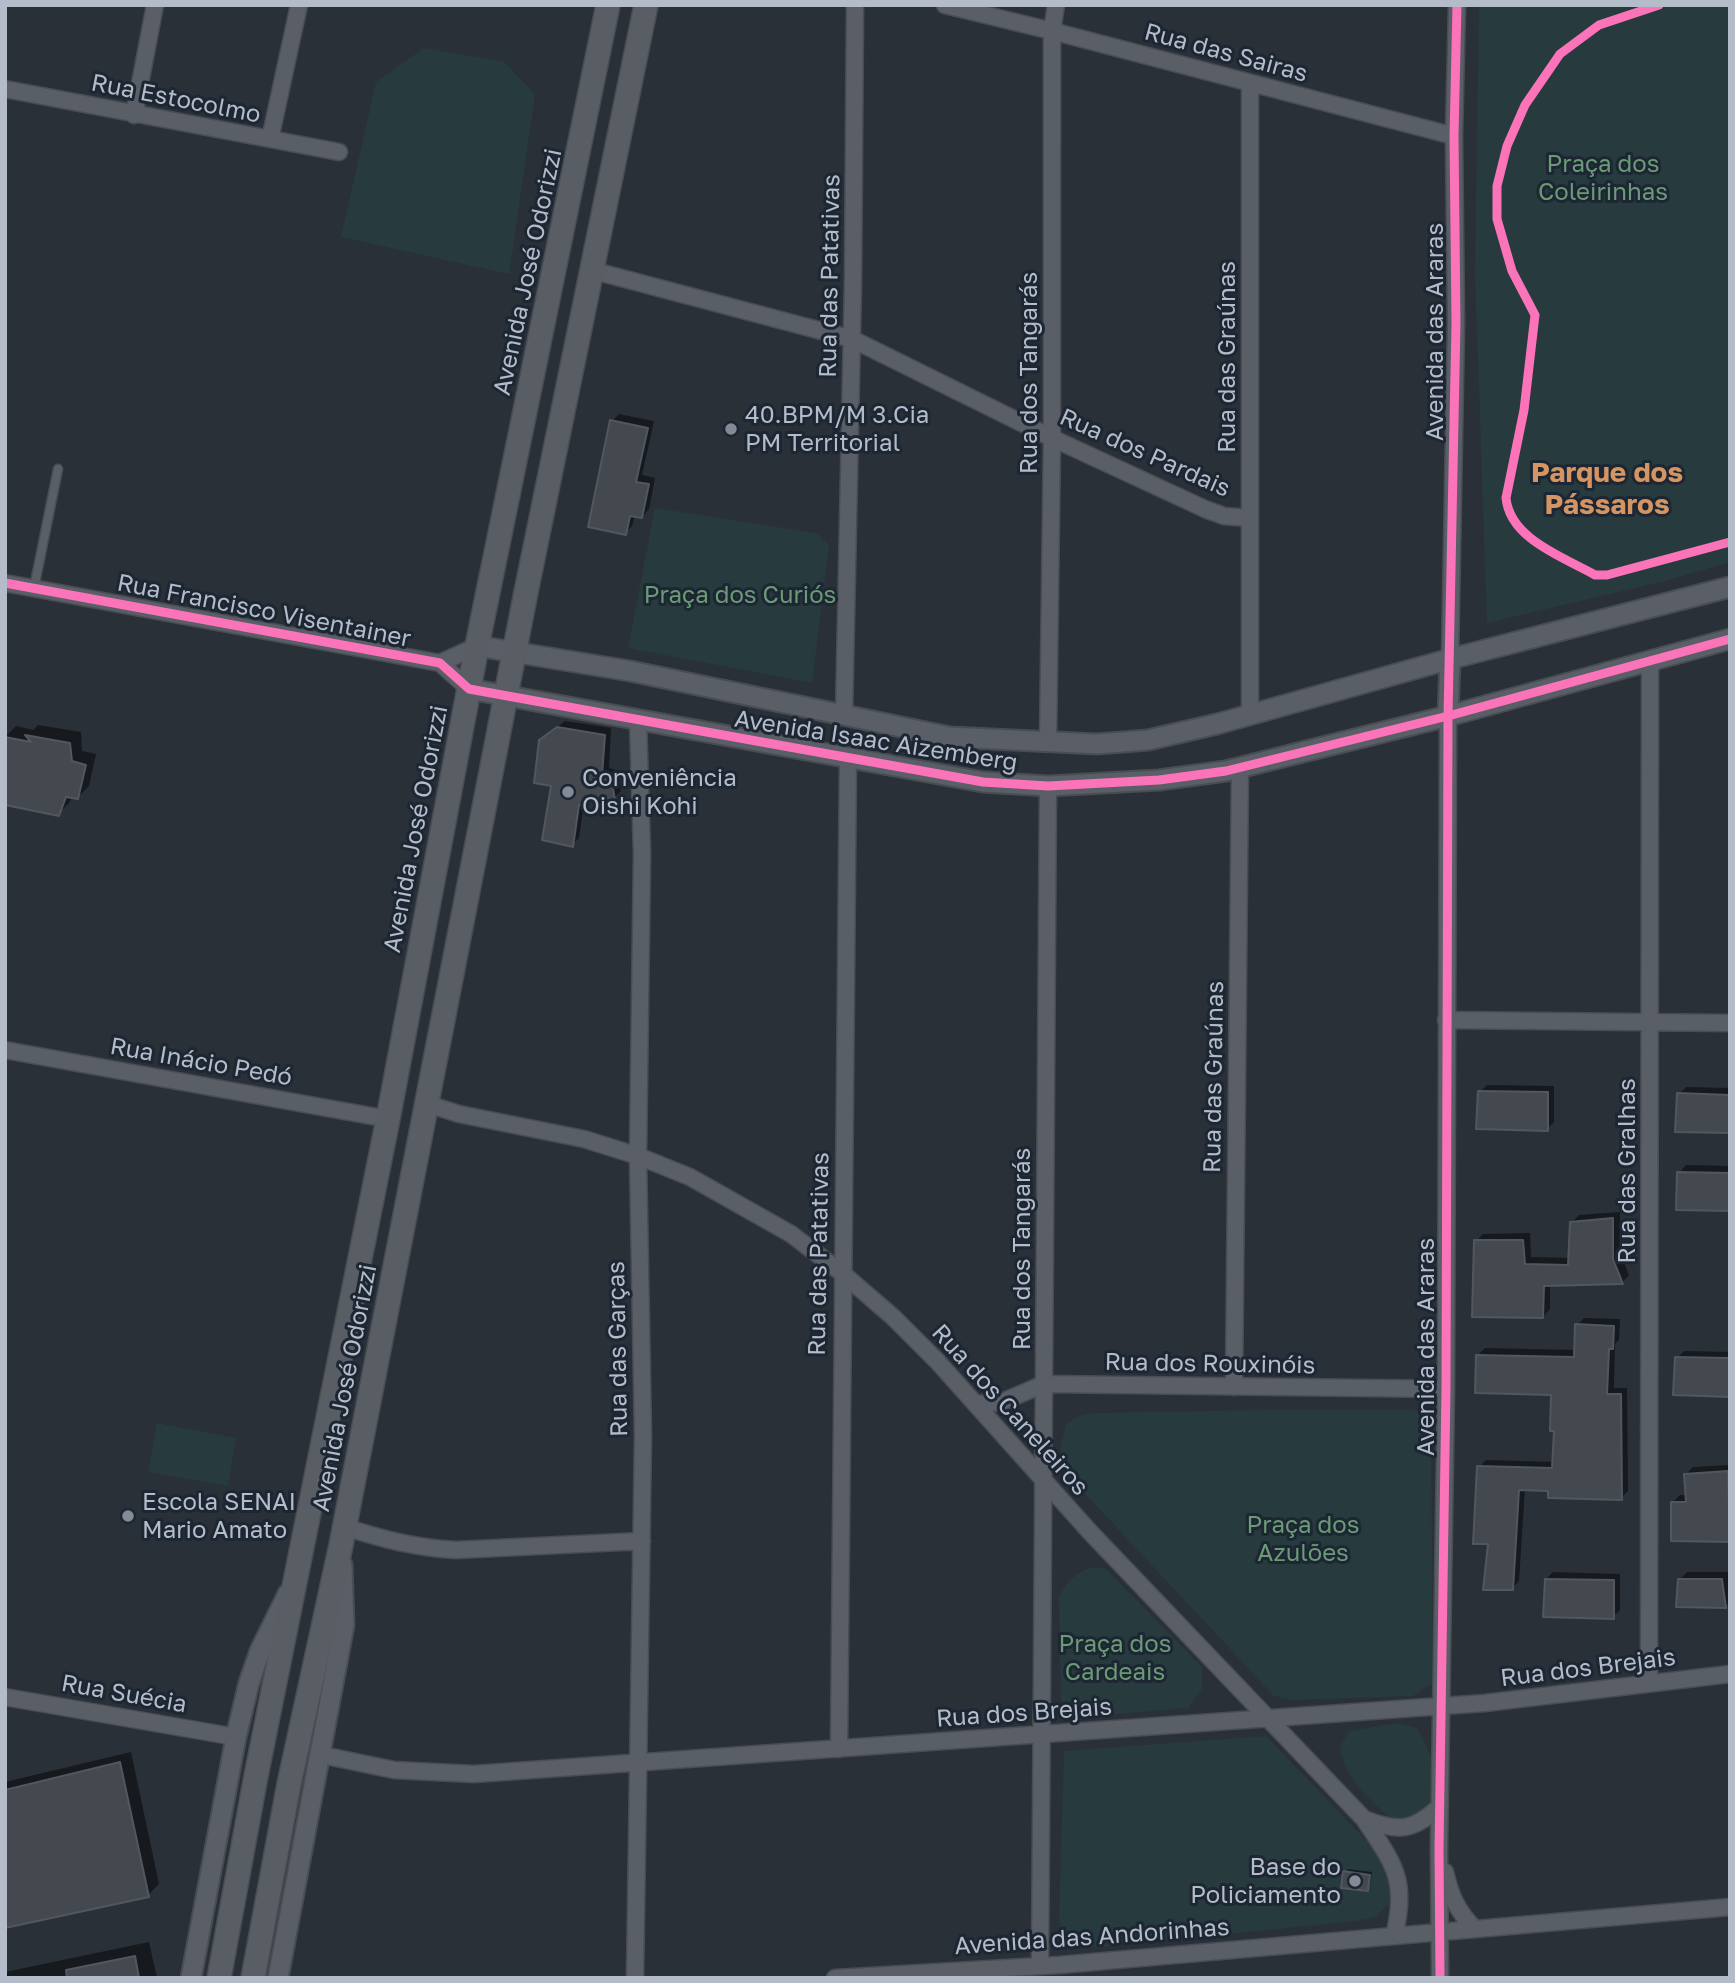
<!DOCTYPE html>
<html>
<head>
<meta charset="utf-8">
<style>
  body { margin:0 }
  #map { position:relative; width:1735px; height:1983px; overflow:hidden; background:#2a3038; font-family:"Golos Text",sans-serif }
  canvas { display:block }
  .frame { position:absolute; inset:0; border:7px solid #b4bcc9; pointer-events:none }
</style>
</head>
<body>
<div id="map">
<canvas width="1735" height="1983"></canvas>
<div class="frame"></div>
</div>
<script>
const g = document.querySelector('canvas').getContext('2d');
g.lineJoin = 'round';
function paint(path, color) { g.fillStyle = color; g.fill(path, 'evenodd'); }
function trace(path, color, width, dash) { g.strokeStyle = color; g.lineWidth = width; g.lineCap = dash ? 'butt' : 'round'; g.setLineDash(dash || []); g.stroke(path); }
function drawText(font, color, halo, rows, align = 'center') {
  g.font = font + ' "Golos Text",sans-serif'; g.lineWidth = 6; g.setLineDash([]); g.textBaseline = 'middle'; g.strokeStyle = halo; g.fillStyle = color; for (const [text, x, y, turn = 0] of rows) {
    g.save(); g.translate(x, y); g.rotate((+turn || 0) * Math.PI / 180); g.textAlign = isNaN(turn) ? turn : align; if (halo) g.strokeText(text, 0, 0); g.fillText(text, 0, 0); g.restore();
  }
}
paint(new Path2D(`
  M1479,5H1730V562L1665,581L1487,623L1475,274Z
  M424,48L504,62L535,94L509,274L341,237L376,82Z
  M655,508L816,533L829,545L812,683L628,648Z
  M1266,1410H1413L1431,1419L1433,1683L1413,1696L1292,1700L1274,1696L1061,1468V1445L1066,1424L1079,1416L1094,1413Z
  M157,1423L236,1438L228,1486L148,1472Z
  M1089,1568H1105L1202,1667V1689L1188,1708L1082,1717C1073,1713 1067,1708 1061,1700L1059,1597C1066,1582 1074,1575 1089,1568Z
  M1395,1723L1417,1728L1432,1758L1433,1795L1426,1811L1411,1821L1393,1822C1368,1796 1347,1784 1340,1747L1348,1732Z
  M1266,1736L1383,1858L1391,1875L1389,1904L1375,1917L1355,1921L1090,1948C1073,1945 1064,1939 1059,1922L1064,1751Z`), '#273a3e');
paint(new Path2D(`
  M619,414L654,421L642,475L655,478L649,509L642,517L635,515L632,526L625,533L612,421Z
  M565,721L611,728L609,768L617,770L621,791L614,798L592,795L584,803L579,838L572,845L540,741Z
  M38,725L81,732L82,751L96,754L89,786L78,797H72L69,803L58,814L5,796V737L16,726L33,730Z
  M1487,1085L1554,1086V1122L1547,1129L1480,1092Z
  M1686,1087L1730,1088V1131L1679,1094Z
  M1686,1165L1730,1166V1210L1679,1173Z
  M1620,1212V1252L1629,1275L1623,1282L1550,1284V1309L1543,1317L1476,1241L1483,1234L1530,1233L1531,1257L1570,1258L1572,1222L1579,1215Z
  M1584,1318L1620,1319L1619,1340L1615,1344L1614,1388H1627L1628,1491L1621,1498L1525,1488L1519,1581L1512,1589L1490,1542L1479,1467L1486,1460L1555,1462L1556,1430L1553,1393L1478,1355L1485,1348L1576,1350L1577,1325Z
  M1684,1351L1730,1352V1395L1677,1358Z
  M1730,1465V1540L1673,1502L1680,1495H1687L1686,1474L1693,1467Z
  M1553,1572L1620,1574V1610L1613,1617L1546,1579Z
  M1687,1572H1728L1730,1602L1726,1606L1680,1579Z
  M131,1752L159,1884L148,1895L5,1927V1782Z
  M1348,1869L1372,1872L1370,1886L1367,1889L1345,1872Z
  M149,1942L157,1978H5V1972Z`), '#0007');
const building = new Path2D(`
  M610,420L648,428L636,482L649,484L642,518L630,516L626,535L588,527Z
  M557,727L605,735L602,775L611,777L615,800L588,795L586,804L579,805L573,847L542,840L551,786L534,783L539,740Z
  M25,735L70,743L72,761L86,765L78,799L66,797L59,816L5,805V737L31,742Z
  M1478,1091L1548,1092V1131L1476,1129Z
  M1677,1093L1730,1095V1133L1675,1132Z
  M1677,1172L1730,1173V1211L1676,1210Z
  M1613,1218V1259L1623,1284L1544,1286L1543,1318L1472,1317L1474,1240H1523L1525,1264L1568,1265L1570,1222Z
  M1575,1324L1614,1326L1613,1349H1609L1607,1394H1621L1622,1500L1548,1498V1491L1519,1490L1513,1590H1483L1488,1544H1473L1477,1466L1552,1468L1554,1431H1550L1551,1395L1475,1393L1476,1355L1574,1357Z
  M1675,1357L1730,1358V1397L1673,1395Z
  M1728,1471L1730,1542L1671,1541V1502H1686L1684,1474Z
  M1545,1579L1614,1580V1619L1543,1617Z
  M1678,1579H1722L1726,1608L1676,1607Z
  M120,1762L149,1897L5,1928V1790Z
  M1343,1871L1370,1875L1368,1891L1341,1888Z
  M135,1956L139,1978H67L66,1970Z`);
paint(building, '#444950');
trace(building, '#52575f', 2);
const service = new Path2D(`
  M34,588L58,469`);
const minor = new Path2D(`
  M945,5L1052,31L1454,136
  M5,89L339,152
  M134,115L155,5
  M270,139L299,5
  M591,270L852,339L1052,438L1205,509L1224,516L1249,518
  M5,583L440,663L469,689
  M1450,659L1456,324L1454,136L1457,5
  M440,663L477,646
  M1250,714V84
  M844,715L853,281L855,5
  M1048,742L1052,438V31L1056,5
  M1446,1020L1730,1023
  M5,1050L388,1119
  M428,1104L459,1114L584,1139L638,1156L690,1177L791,1234L842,1273L893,1317L937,1361L1090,1532L1364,1819C1394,1864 1408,1880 1394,1936
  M1234,1387L1240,767
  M977,1404L1002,1402L1044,1384L1446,1389
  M345,1527C382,1539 416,1548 456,1550L642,1541
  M1649,1682L1650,660
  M5,1697L236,1737
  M839,1749L848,759
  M322,1755L394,1770L474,1774L1485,1703L1730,1674
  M1364,1819C1397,1832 1413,1832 1440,1806
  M1445,1872C1450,1894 1457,1911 1474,1928
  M1040,1965L1048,786
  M635,1978L643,1436L638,1156L642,854L638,719
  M835,1978L1059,1965L1730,1907
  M1440,1978L1439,1849L1446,1389L1448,716`);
const tertiary = new Path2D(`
  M477,646L630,671L950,737L1097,744L1148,740L1217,724L1450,659L1730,587
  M469,689L983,782L1048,786L1159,780L1226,771L1448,716L1730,639
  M1448,716L1450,659
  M191,1978L236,1737L249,1683L260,1651L288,1594
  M278,1978L344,1625L342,1565`);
const secondary = new Path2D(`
  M219,1978L256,1776L388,1119L477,646L608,5
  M253,1978L289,1784L341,1545L525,597L646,5`);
trace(service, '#484c53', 11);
trace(minor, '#484c53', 19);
trace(tertiary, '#484c53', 23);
trace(secondary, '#484c53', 26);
trace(service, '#5a5e66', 8);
trace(minor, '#5a5e66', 16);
trace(tertiary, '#5a5e66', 19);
trace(secondary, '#595d64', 23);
trace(new Path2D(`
  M1659,5L1599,25L1560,54L1525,105L1507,146L1497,186V219L1512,271L1535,315L1524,410L1506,498C1510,539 1563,557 1595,575H1607L1730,542
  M5,583L440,663L469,689L983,782L1048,786L1159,780L1226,771L1448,716L1730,639
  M1440,1978L1439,1849L1446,1389L1448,716L1456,324L1454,136L1457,5`), '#fb73b8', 9);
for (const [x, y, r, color] of [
  [731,429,7,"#848b96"],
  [568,792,7,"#848b96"],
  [128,1516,7,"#848b96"],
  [1355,1881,7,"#848b96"]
]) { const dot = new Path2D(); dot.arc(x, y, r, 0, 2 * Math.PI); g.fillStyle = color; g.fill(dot); trace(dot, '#1d2633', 2.5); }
drawText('24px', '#b4bcc9', '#1d2633', [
  ["Rua das Sairas",1226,53,15],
  ["Rua Estocolmo",176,99,11],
  ["Avenida José Odorizzi",528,272,-78],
  ["Rua das Patativas",830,276,-89],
  ["Avenida das Araras",1435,332,-90],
  ["Rua das Graúnas",1227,357,-90],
  ["Rua dos Tangarás",1029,373,-90],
  ["Rua dos Pardais",1145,453,24],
  ["Rua Francisco Visentainer",264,611,11],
  ["Avenida Isaac Aizemberg",876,741,9],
  ["Avenida José Odorizzi",416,829,-79],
  ["Rua Inácio Pedó",201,1062,10],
  ["Rua das Graúnas",1214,1077,-89],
  ["Rua das Gralhas",1627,1171,-90],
  ["Rua dos Tangarás",1022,1249,-90],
  ["Rua das Patativas",819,1254,-89],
  ["Avenida das Araras",1426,1347,-90],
  ["Rua das Garças",618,1349,-91],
  ["Rua dos Rouxinóis",1210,1364,1],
  ["Avenida José Odorizzi",345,1388,-79],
  ["Rua dos Caneleiros",1010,1410,48],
  ["Rua dos Brejais",1588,1668,-7],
  ["Rua Suécia",124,1694,10],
  ["Rua dos Brejais",1024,1713,-4],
  ["Avenida das Andorinhas",1092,1937,-4]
]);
drawText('24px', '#6b9a76', '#1d2633', [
  ["Praça dos",1603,164],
  ["Coleirinhas",1603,192],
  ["Praça dos Curiós",740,595],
  ["Praça dos",1303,1525],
  ["Azulões",1303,1553],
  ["Praça dos",1115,1644],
  ["Cardeais",1115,1672]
]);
drawText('24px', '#b4bcc9', '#1d2633', [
  ["40.BPM/M 3.Cia",745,415],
  ["PM Territorial",745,443],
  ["Conveniência",582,778],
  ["Oishi Kohi",582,806],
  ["Escola SENAI",142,1502],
  ["Mario Amato",142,1530],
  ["Base do",1341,1867,"right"],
  ["Policiamento",1341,1895,"right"]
], 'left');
drawText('bold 28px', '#d59563', '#1d2633', [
  ["Parque dos",1607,473],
  ["Pássaros",1607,505]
]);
</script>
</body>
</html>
